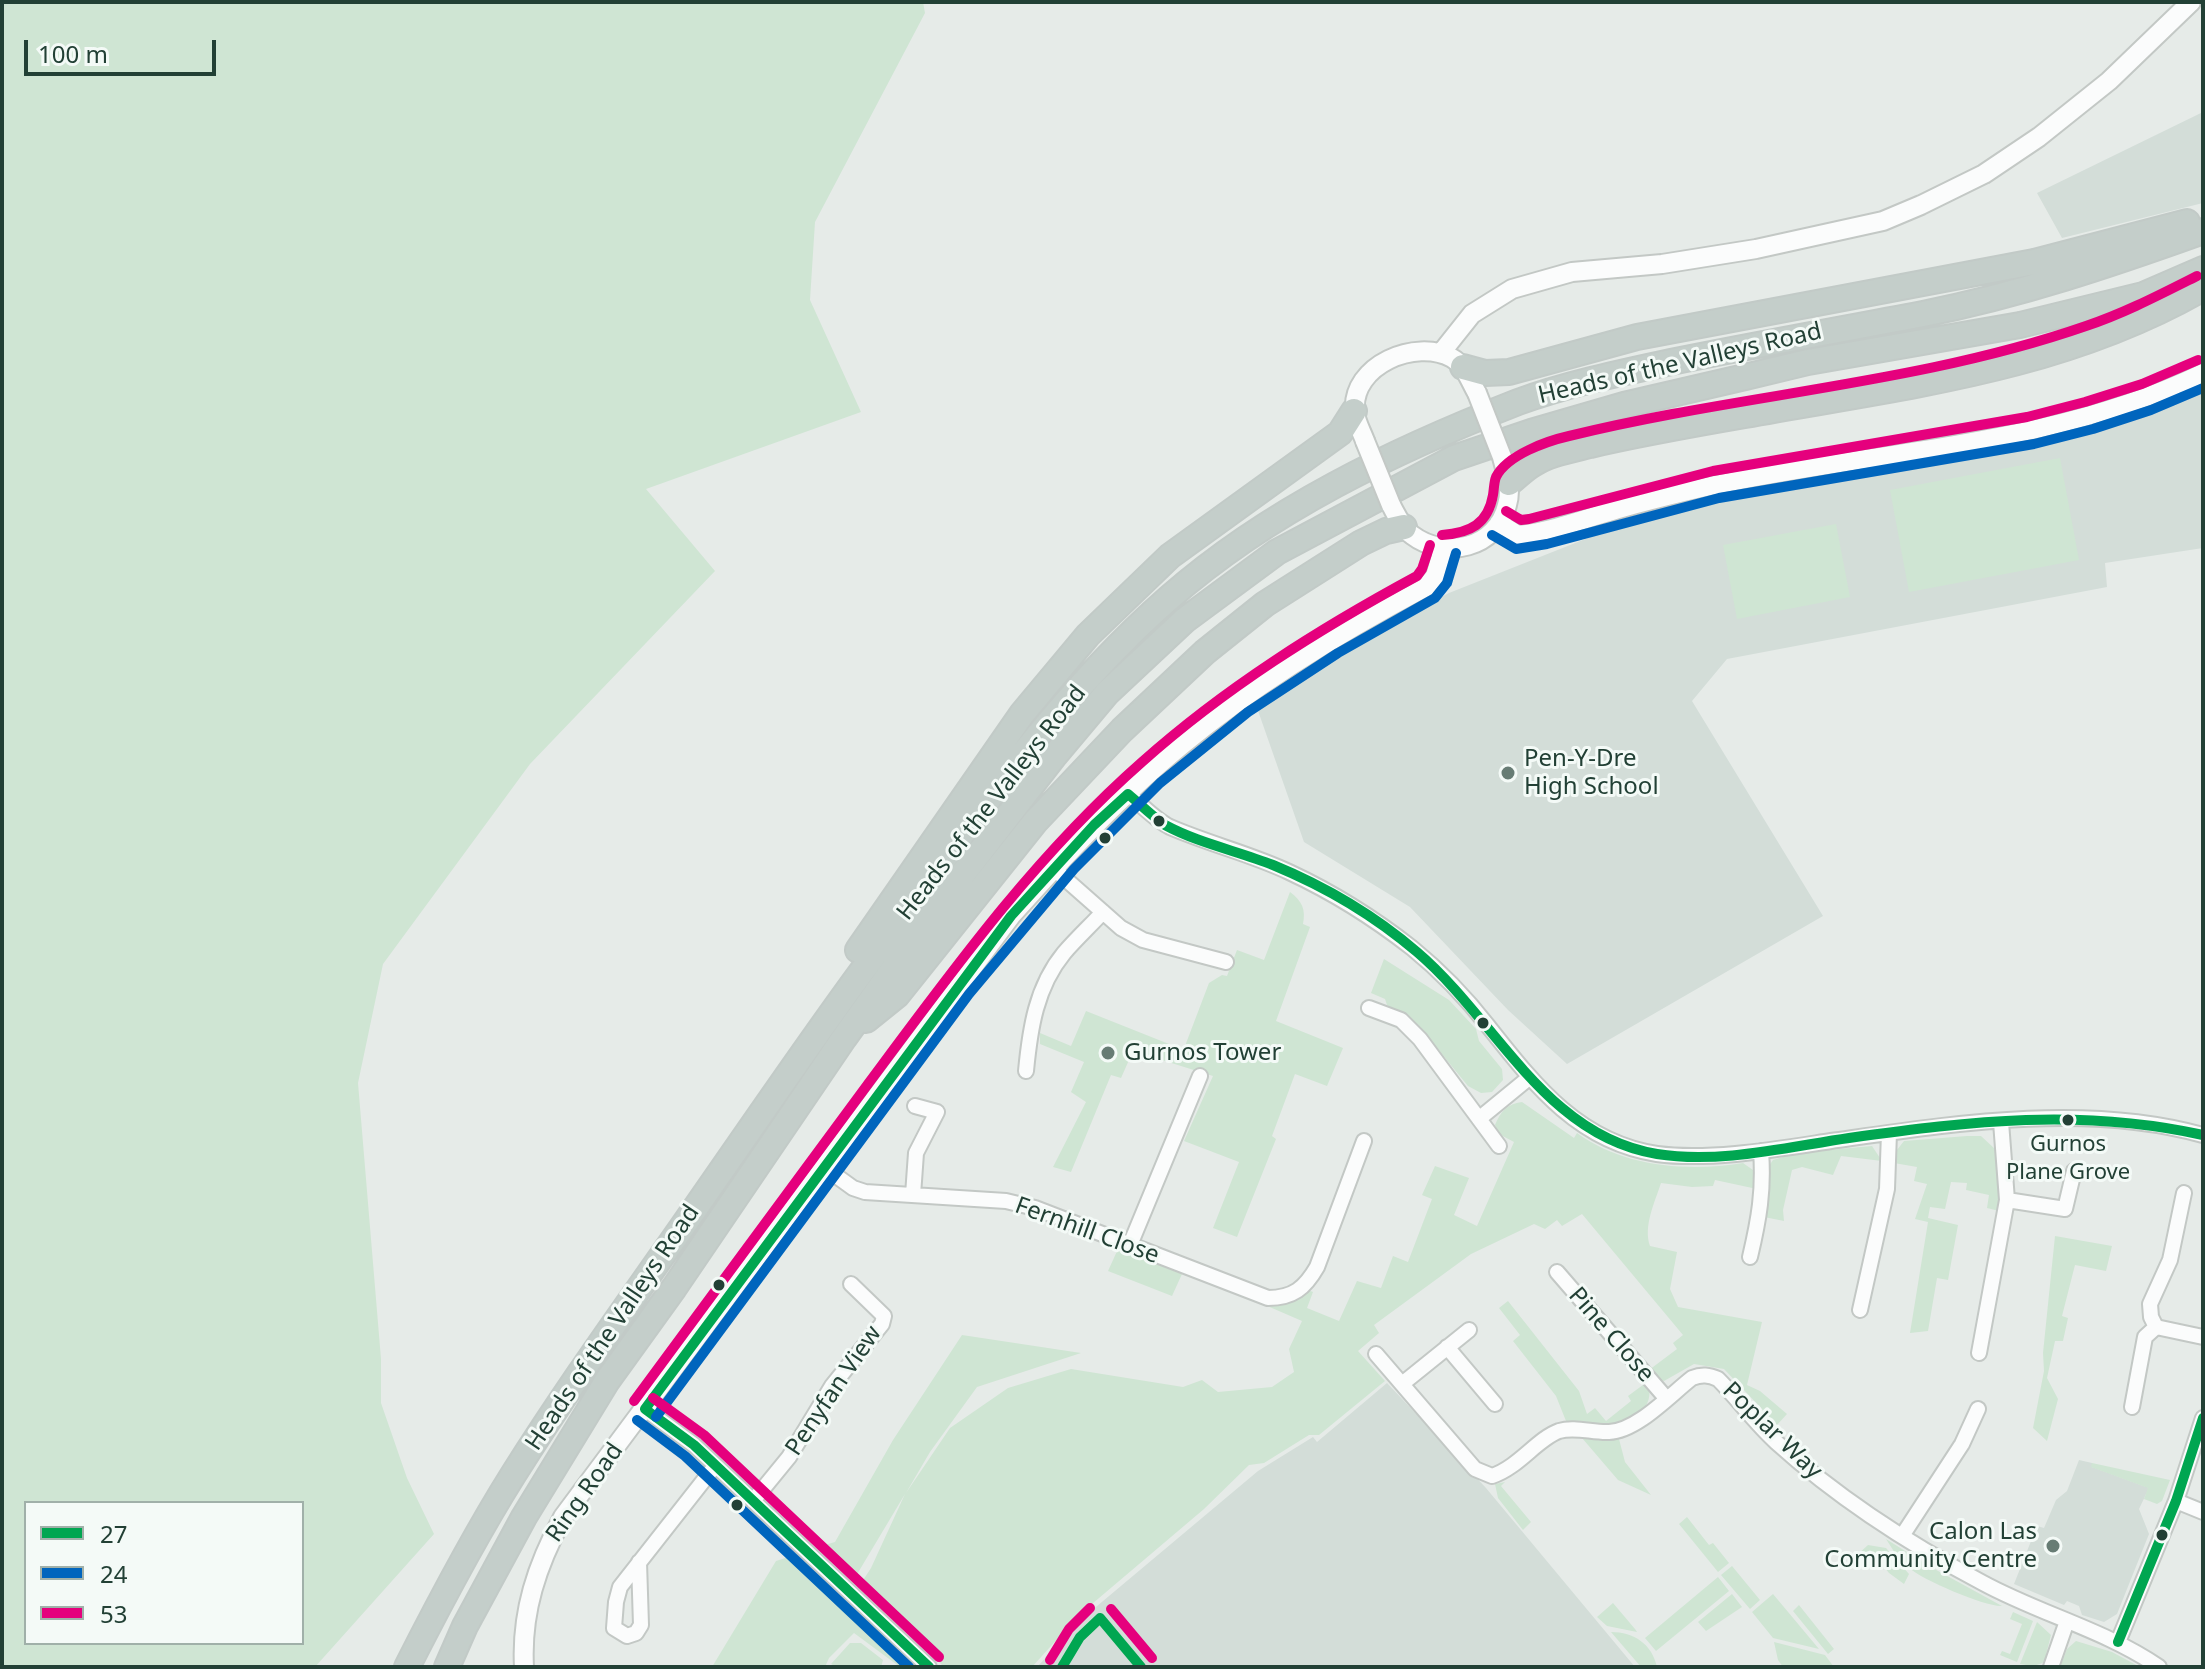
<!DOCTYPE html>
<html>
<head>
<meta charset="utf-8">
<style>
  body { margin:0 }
  #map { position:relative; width:2205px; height:1669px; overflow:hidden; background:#e6ebe8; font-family:"Noto Sans",sans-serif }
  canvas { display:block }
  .frame { position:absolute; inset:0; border:4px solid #224035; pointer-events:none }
  .legend { position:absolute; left:24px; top:1501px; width:280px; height:144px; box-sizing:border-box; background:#f4faf7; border:2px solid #a0b0a9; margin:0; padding:10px 14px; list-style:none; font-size:24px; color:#224035 }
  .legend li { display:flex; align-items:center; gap:16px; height:40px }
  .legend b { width:40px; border:2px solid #a0b0a9 }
  .scale { position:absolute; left:24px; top:40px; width:192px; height:36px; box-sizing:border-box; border:4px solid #224035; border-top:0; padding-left:10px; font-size:24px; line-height:28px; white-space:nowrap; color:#224035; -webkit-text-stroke:6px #f4faf7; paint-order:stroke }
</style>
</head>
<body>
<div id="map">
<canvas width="2205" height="1669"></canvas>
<div class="frame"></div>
<ul class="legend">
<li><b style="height:10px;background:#00a651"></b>27</li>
<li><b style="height:10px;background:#0065bd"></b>24</li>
<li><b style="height:10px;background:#e5007d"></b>53</li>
</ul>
<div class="scale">100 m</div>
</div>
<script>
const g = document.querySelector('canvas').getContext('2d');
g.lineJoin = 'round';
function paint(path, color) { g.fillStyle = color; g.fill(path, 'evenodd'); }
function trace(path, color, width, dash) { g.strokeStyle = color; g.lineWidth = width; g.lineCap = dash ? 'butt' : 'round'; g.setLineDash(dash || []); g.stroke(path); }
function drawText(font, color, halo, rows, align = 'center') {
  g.font = font + ' "Noto Sans",sans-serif'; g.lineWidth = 6; g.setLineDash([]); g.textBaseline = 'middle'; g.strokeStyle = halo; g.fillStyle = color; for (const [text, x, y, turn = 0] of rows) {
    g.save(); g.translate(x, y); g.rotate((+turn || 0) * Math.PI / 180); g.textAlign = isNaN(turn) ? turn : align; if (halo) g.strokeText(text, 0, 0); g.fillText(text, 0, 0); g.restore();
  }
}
paint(new Path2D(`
  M2203,112V203L2062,238L2037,193Z
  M2203,385V548L2105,563L2107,587L1727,659L1692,701L1823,916L1567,1064L1508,1010L1410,907L1304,842L1256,705L1339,650L1449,593L1603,532L1713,498L1918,464L2085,432Z
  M1387,1383L1486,1488L1635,1667H1037L1084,1617L1258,1471L1313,1437L1317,1442Z
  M2079,1460L2092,1463V1467L2149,1488L2139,1509L2149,1534L2117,1614L2104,1622L2082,1615L2079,1606L2067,1601L2064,1605L2014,1584L2037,1526L2044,1528L2056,1500L2067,1491Z`), '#d3ddd8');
paint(new Path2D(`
  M2,2H923L925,13L815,222L810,300L861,412L646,489L715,571L530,764L383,964L358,1083L381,1359V1403L407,1478L434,1534L315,1667H2ZM26,1503H302V1643H26Z
  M2060,458L2079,560L1909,592L1890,490Z
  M1836,524L1850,597L1737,619L1723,545Z
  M1290,892C1302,901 1306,909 1303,924L1310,927L1276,1021L1343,1048L1327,1086L1295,1074L1272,1136L1276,1139L1237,1237L1213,1228L1239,1162L1184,1141L1213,1076L1133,1051L1121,1078L1111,1075L1071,1172L1053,1167L1086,1102L1071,1092L1084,1062L1040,1044V1033L1071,1046L1086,1011L1179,1048L1185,1046L1209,983L1222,975L1227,976L1237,950L1264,960Z
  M1384,959L1449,1000L1476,1029L1479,1041L1502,1069L1503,1080L1492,1092L1481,1093L1468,1086L1418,1025L1387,1005L1385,999L1371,993Z
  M1522,1102L1574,1138L1577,1133C1624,1167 1687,1172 1743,1163L1753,1170L1757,1189L1715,1180L1713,1186L1692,1187L1661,1183C1655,1202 1643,1226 1650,1246L1677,1252L1670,1289L1678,1307L1762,1322L1747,1385L1760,1391L1787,1414L1777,1425L1724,1369L1694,1364L1664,1381L1656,1378L1649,1370L1677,1349L1673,1343L1683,1335L1582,1214L1562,1226L1557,1220L1545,1229L1534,1224L1471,1254L1374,1325L1379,1333L1358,1351L1385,1381L1319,1435H1309L1264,1463L1249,1465L1204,1509L1079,1615L1032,1667H944L860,1585L871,1568L905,1494L853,1581L818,1547L835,1542L893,1440L962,1335L1081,1353L977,1387L930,1452L906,1493L950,1428L1008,1388L1071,1369L1183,1387L1202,1380L1218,1392L1272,1387L1294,1372L1289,1349L1302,1321L1265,1305L1288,1302L1308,1290L1313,1292L1307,1308L1339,1321L1357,1281L1381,1288L1393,1256L1408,1262L1432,1199L1422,1195L1435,1166L1469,1178L1454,1215L1477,1226L1514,1142L1499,1134L1495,1125C1501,1111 1507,1104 1522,1102Z
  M1967,1136H1981L1995,1149L2002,1202L1999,1211L1987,1208L1989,1195L1966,1190L1967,1183L1951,1182L1945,1209L1930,1207L1928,1218L1958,1225L1948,1280L1937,1278L1928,1331L1910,1333L1928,1222L1915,1219L1927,1184L1914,1181L1917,1167L1894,1163L1893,1155L1904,1141Z
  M1872,1146L1882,1161L1841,1156L1833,1175L1802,1167L1792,1170L1783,1210L1784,1221L1764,1217L1769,1191L1768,1167L1773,1160L1796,1153Z
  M2055,1236L2112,1246L2106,1271L2075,1265L2062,1316L2068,1318L2063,1341H2055L2047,1378L2058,1399L2047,1441L2033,1428L2044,1371L2043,1353Z
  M1118,1249L1182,1274L1172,1296L1108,1271Z
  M1508,1301L1579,1391L1587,1414L1595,1408L1606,1421L1631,1401L1628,1396L1647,1382C1656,1403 1639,1418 1619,1424C1604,1429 1581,1422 1566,1421L1556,1396L1513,1341L1520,1335L1499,1308Z
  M1582,1438L1619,1439L1625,1462L1651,1495L1618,1480Z
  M2092,1463L2170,1480L2162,1501L2157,1504L2144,1499L2148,1488L2091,1467Z
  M1505,1482L1501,1486L1531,1522L1523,1530L1498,1498L1495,1484Z
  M1687,1517L1709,1545L1713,1543L1729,1563L1718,1572L1679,1524Z
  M1886,1539L1929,1566L2002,1606C1985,1607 1923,1580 1909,1568C1899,1560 1893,1550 1886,1539Z
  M1868,1545L1886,1548L1909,1574L1904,1584L1889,1573L1870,1550L1859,1559L1857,1555Z
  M798,1554L918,1667H900L854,1633L829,1658L825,1667H712L776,1561Z
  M1732,1566L1760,1600L1750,1609L1721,1575Z
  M1718,1577L1729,1591L1656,1651L1645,1638Z
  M1732,1594L1742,1607L1706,1631L1698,1622Z
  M1773,1594L1819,1649L1773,1638L1752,1612Z
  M1613,1603L1635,1629L1637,1632L1607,1626L1597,1617Z
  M1799,1605L1834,1649L1828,1654L1793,1611Z
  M2013,1612L2033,1621L2017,1662L2000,1655L2002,1651L2010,1654L2022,1624L2010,1619Z
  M2037,1622L2051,1635L2046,1655L2050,1657C2041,1667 2032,1666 2020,1664Z
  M1611,1632C1634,1632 1652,1644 1657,1667H1641Z
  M2076,1641L2112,1652L2140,1667H2060L2067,1649Z
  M1774,1642L1825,1655L1834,1667H1783L1778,1660Z
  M850,1643H861L883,1660L881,1667H837L831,1664Z`), '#cfe5d3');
const minor = new Path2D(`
  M1128,794C1141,804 1155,820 1170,827C1209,844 1251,854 1289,872C1332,892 1375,919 1412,948C1439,970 1467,999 1488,1026C1534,1084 1578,1142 1657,1154C1710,1161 1778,1149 1831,1141C1951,1124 2084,1102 2203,1135
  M1053,868L1121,928L1143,940L1226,962
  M1369,1008L1401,1020L1420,1039L1499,1146
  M1026,1071C1030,1029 1036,987 1064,953C1076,939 1090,926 1103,912
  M1480,1118L1530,1077
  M824,1167L853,1188L865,1192L1006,1201L1035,1208L1268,1298C1293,1298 1305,1288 1317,1267L1364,1141
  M913,1195L916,1153L937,1112L915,1106
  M2007,1200L2065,1209L2074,1171
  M1130,1245L1200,1076
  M1750,1257C1759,1219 1764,1190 1761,1151
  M1557,1272L1666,1398
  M1860,1310L1887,1189L1889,1133
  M2156,1327L2203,1337
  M1447,1347L1495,1404
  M1979,1353L2007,1200L2001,1122
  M1376,1354L1475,1469L1492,1476C1519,1467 1537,1439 1559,1431C1575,1426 1593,1433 1609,1432C1637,1431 1670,1395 1692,1378C1702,1374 1709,1375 1718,1379C1738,1399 1755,1423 1776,1442C1838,1498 1909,1544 1983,1583C2040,1614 2105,1630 2159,1667
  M1402,1384L1469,1330
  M2132,1407L2145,1337L2156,1327L2151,1317L2150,1304L2170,1260L2184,1193
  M645,1409L694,1445L929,1667
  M753,1501L789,1457L832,1386L882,1324L884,1316L851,1284
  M2176,1501L2203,1512
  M1902,1536L1962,1444L1978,1409
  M639,1562L641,1625L636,1633L627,1636L614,1628L616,1602L620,1587L715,1466
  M2118,1642L2176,1501L2203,1418
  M2051,1667L2067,1621`);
const tertiary = new Path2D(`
  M1441,353L1472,314L1512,289L1572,272L1662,264L1756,249L1883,221L1921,205L1984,174L2039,137L2109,81L2191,2
  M1365,441C1362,432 1355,421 1355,411C1351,365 1416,338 1452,358C1465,365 1470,381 1477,393
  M1391,505C1397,516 1402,528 1412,535C1445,560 1497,548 1507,505C1512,489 1506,473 1502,457
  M1499,523L1518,535C1554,531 1584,519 1618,509C1655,499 1693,489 1730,482C1888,450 2056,444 2203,373
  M524,1667C521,1612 537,1565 563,1517L1011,916C1065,856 1120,796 1182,745C1257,683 1341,632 1426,587L1435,576L1443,549`);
const trunk = new Path2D(`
  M1463,367L1485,373L1509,372L1637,337L2034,262L2187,222
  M1509,483C1517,477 1524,469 1533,464C1550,453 1571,450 1590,445C1641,433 1693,424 1745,415C1903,386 2061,370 2203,288
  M858,950L1022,714L1088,635L1170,556L1340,433L1354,411
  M866,1020L897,995L1035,822L1122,730L1205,652L1265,604L1361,543L1386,531L1404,527
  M407,1667C440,1602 474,1537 513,1475C567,1389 627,1306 685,1223C743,1140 800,1056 860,974C956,844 1047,705 1169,598C1269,510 1395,450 1518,402C1567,384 1620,373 1671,362C1755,345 1839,330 1923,314C2019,295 2111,264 2203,231
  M447,1667L465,1626L524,1517L607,1381L674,1288L844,1038L945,897L1055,755L1107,693L1185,620L1277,552L1454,458L1531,432L1624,405L1745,377L1808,362L2020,325L2143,295L2203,269`);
trace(minor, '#c3c8c5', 18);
trace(tertiary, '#c3c8c5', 22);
trace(trunk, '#c2cac7', 28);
trace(minor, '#fbfcfc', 14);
trace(tertiary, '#fbfcfc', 18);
trace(trunk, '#c4ceca', 24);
const tertiaryBridge = new Path2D(`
  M1477,393L1502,457
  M1365,441L1391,505`);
trace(tertiaryBridge, '#c3c8c5', 22, []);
trace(tertiaryBridge, '#fbfcfc', 18);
trace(new Path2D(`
  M1128,794C1140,804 1152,816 1165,825C1198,843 1238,851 1273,865C1324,886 1375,916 1417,952C1496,1019 1545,1136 1657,1154C1720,1164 1787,1147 1849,1138C1972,1121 2080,1108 2203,1135
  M645,1409L1011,916L1094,825L1128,794
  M645,1409L694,1445L929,1667
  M1100,1618L1141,1667
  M2118,1642L2176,1501L2203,1418
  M1062,1667L1080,1637L1100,1618`), '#00a651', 10);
trace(new Path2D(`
  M1492,535L1516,549L1547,544L1719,498L2034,444L2093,429L2151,410L2203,388
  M656,1417L969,994L1074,869L1160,783L1248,712L1338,653L1435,598L1447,583L1456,553
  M637,1420L685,1456L909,1667`), '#0065bd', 10);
trace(new Path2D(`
  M1506,511L1521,520L1529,519L1713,471L2027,417L2085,402L2142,384L2198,360
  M1442,535C1470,533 1488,524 1493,495C1494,489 1494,482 1496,477C1507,455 1547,441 1569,436C1740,394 1919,384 2086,326C2125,313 2161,294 2197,276
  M653,1398L704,1435L939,1657
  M634,1401C712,1295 790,1190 868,1084C952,971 1035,856 1142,762C1225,688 1319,629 1417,576L1422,569L1430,545
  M1111,1609L1152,1658
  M1050,1660L1069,1629L1090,1608`), '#e5007d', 10);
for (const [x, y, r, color] of [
  [1508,773,8,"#677c74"],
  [1159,821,7,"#224035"],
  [1105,838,7,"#224035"],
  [1483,1023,7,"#224035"],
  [1108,1053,8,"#677c74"],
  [2068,1120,7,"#224035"],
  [719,1285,7,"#224035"],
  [737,1505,7,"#224035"],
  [2162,1535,7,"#224035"],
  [2053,1546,8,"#677c74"]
]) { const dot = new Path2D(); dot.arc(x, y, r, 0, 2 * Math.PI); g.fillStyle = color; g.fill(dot); trace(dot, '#f4faf7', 3); }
drawText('22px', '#224035', '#f4faf7', [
  ["Gurnos",2068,1145],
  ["Plane Grove",2068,1173]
]);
drawText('24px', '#224035', '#f4faf7', [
  ["Heads of the Valleys Road",1680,364,-13],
  ["Heads of the Valleys Road",992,803,-52],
  ["Fernhill Close",1087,1231,20],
  ["Heads of the Valleys Road",613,1328,-56],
  ["Pine Close",1611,1335,49],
  ["Penyfan View",834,1391,-56],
  ["Poplar Way",1772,1431,44],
  ["Ring Road",585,1493,-55]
]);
drawText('24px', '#224035', '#f4faf7', [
  ["Pen-Y-Dre",1524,759],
  ["High School",1524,787],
  ["Gurnos Tower",1124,1053],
  ["Calon Las",2037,1532,"right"],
  ["Community Centre",2037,1560,"right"]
], 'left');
</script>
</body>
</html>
